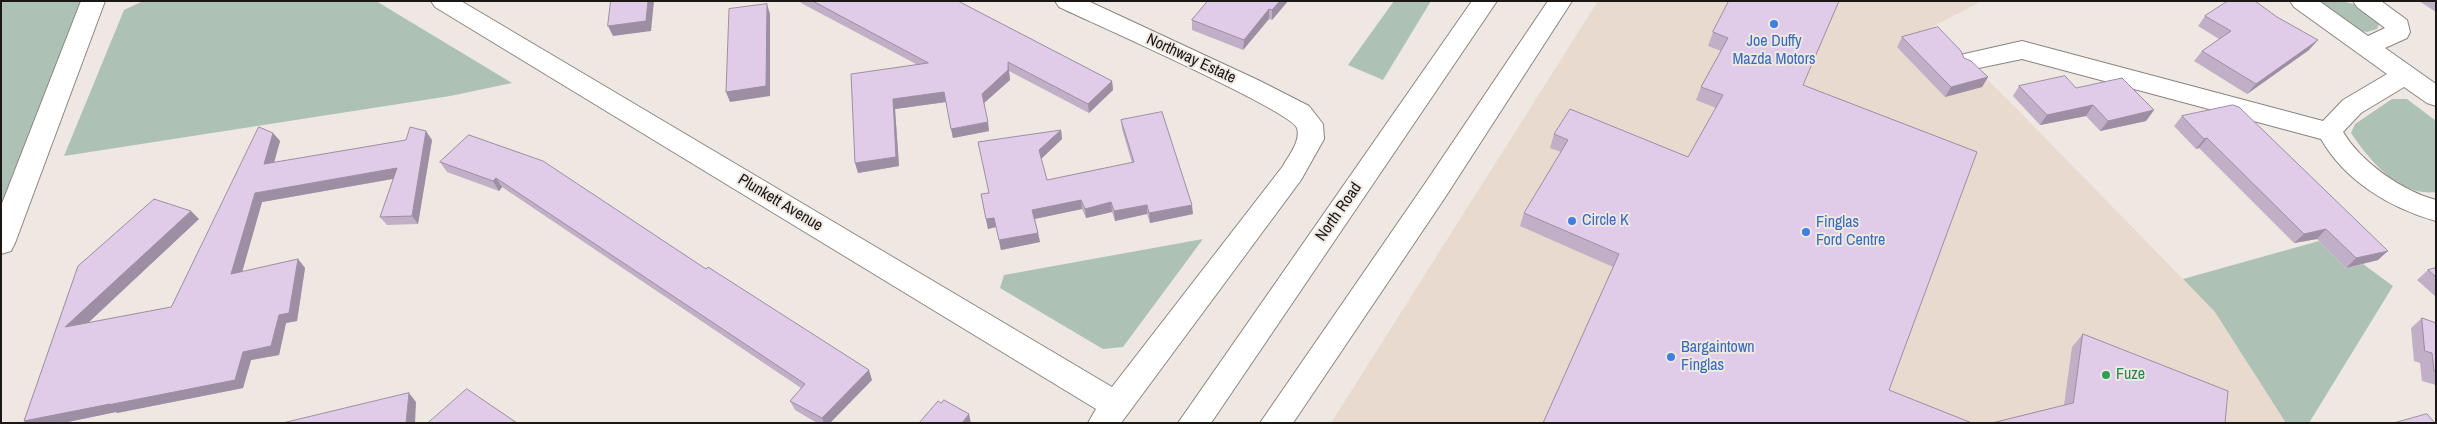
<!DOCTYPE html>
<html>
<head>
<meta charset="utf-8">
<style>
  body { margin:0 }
  #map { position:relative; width:2437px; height:424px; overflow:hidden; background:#efe7e1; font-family:"Archivo Narrow",sans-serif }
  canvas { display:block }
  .frame { position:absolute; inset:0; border:2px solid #1a1715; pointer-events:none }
</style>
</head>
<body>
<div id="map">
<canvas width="2437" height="424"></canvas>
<div class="frame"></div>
</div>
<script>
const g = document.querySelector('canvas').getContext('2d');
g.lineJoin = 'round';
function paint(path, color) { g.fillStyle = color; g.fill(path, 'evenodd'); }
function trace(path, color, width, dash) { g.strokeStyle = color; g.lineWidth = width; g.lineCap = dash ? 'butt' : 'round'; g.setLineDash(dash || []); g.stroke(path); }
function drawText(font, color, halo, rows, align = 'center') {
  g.font = font + ' "Archivo Narrow",sans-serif'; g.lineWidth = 4; g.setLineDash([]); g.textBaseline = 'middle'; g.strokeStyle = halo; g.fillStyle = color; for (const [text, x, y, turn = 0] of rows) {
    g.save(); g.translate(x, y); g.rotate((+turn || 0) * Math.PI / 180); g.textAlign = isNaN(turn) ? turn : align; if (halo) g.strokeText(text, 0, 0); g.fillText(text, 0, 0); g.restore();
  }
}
paint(new Path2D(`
  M1598,1H1982L1930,28L1975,73L1980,72L2018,110L2219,316L2287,423H1331Z`), '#e9dacf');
paint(new Path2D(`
  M1,1H91L1,228Z
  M376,1L512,83L450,96L64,156L124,10L141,2Z
  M1394,1H1431L1383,80L1348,65Z
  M2317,1C2345,1 2361,0 2379,24L2377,29L2367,32L2360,31Z
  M2392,99H2407L2436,121V192C2400,197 2369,160 2351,133L2355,124Z
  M1203,239L1123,347L1103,349L1000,288L1004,275Z
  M2319,241L2346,268L2363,264L2393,286L2309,423H2286L2215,312L2183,279Z`), '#adc2b4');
const minor = new Path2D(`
  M81,1H105L15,243L11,251L1,254V206Z
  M431,1H461L1112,387L1283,166C1289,155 1301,141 1297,128C1292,111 1088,21 1059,7L1055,1H1088L1260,81L1309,106L1323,124L1324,139L1301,180L1121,423H1088L1096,409L435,7Z
  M2290,1H2319L2368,36L2385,28L2357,7L2353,1H2381L2407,20L2410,32L2407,38L2385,48L2436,84V106L2427,103L2404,87L2361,113L2343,132C2361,162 2402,191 2436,200V221C2390,208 2345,181 2321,139L2022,59L1969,70L1960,67L1957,61L1960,55L2022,41L2323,121L2343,100L2387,74L2294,7Z`);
const secondary = new Path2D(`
  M1472,1H1497L1211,423H1178Z
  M1548,1H1572L1444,199L1293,423H1260L1424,185Z`);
trace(minor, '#8c847f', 2);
trace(secondary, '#8c847f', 2);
paint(minor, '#fff');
paint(secondary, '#fff');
paint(new Path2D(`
  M800,1H958L1112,81L1113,90L1089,113L1009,71L1010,80L984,103L989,131L953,138L946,102L895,109L899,166L858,173L916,64L801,3Z
  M1208,1H1288L1272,20L1269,19L1243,50L1192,30V20Z
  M1839,1L1543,423L1613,267L1520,226L1524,213L1561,152L1550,148L1554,134L1688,157L1716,108L1696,100L1701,87L1721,51L1708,46L1713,32Z
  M2419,1H2436V12Z
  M2205,16L2309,50L2247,94L2194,61L2202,51L2219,39L2198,26Z
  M1902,37L1964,58L1988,77L1982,87L1945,97L1897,47Z
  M2019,86L2076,88L2154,110L2146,121L2100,131L2086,116L2040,125L2013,96Z
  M2182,116L2378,260L2346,268L2317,239L2294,243L2199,148L2196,149L2174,126Z
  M1121,120L1193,214L1150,223L1147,214L1115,221L1112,212L1086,218L1082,209L1035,219L1040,242L1001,250L996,227L988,229L981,194L988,193L1061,130L1062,139L1041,159L1047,180L1132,163L1122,129Z
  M273,133L280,141L274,163L432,140L418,224L387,225L380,217L393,179L262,202L242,272L298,259L305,268L297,321L286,323L279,355L251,360L243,388L117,413L116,412L63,423H26L24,421L78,266L199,219L88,323L171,307Z
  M469,135L872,380L830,423H817L795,410L790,401L801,388L502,187L499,191L447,172L440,162Z
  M2436,268V297L2417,280L2428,270Z
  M2422,318L2436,323V385L2422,381L2420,363L2414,361L2411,328Z
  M2083,334L2225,423L2064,405L2072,347Z`), '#c1afc8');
paint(new Path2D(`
  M648,1H654L651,31L613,36L608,26Z
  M1280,1H1288L1272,20V10Z
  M767,4L770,14V96L730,102L726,92Z
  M1269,9V19L1243,50L1244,40Z
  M2318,40L2309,50L2247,94L2256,84Z
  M1008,62L1010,80L984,103L982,94Z
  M1988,77L1982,87L1945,97L1951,87Z
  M1112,81L1113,90L1089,113L1088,104Z
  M944,92L946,102L895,109L899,166L858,173L855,163L893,99Z
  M2093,105L2086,116L2040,125L2047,115Z
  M2154,110L2146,121L2100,131L2108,121Z
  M988,122L989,131L953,138L951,129Z
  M1061,130L1062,139L1040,160L1039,150Z
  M426,131L432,140L418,224L412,216Z
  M273,133L280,141L271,173L264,164Z
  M2207,138L2199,148L2196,149L2204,139Z
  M397,168L403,177L262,202L239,283L231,274L255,193Z
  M496,178L502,187L499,191L493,181Z
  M1081,200L1082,209L1034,219L1032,210Z
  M1111,202L1112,212L1086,218L1085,209Z
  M1147,205V214L1115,221L1114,211Z
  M1192,205L1193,214L1150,223L1149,213Z
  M191,211L199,219L75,335L65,327Z
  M994,218L996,227L988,229L986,219Z
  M2326,229L2317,239L2294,243L2304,234Z
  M1038,233L1040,242L1001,250L999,240Z
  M2388,251L2378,260L2346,268L2356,258Z
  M298,259L305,268L297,321L286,323L279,355L251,360L243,388L117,413L116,412L63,423H26L24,421L243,352L279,315Z
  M869,370L872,380L830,423H824L822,418Z
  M409,393L416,402L415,423H406Z
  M969,414L971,423H962Z`), '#9d8ea3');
const building = new Path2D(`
  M611,1H648L646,21L608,26Z
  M813,1H958L1112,81L1088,104L1008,62V70L982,94L988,122L951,129L944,92L893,99L896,157L855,163L851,74L928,63Z
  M1208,1H1280L1272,10L1269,9L1244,40L1192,20Z
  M1729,1H1839L1803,85L1977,152L1889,390L1972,423H1543L1619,254L1524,213L1568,140L1554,134L1570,109L1688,157L1723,95L1701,87L1728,38L1713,32Z
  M2228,1H2255L2277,17L2318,40L2256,84L2202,51L2231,31L2205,16Z
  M767,4L766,86L726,92L729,9Z
  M1938,27L1961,51L1964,58L1971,61L1988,77L1951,87L1902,37Z
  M2065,76L2076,88L2122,78L2154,110L2108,121L2093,105L2047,115L2019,86Z
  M2233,105L2239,107L2388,251L2356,258L2326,229L2304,234L2207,138L2204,139L2182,116Z
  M1162,112L1192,205L1149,213L1147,205L1114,211L1111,202L1085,209L1081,200L1032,210L1038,233L999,240L994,218L986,219L981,194L989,193L978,142L1061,130L1039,150L1047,180L1134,162L1121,120Z
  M259,127L273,133L264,164L406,140L410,127L426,131L412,216L380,217L397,168L255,193L231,274L298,259L289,313L279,315L271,346L243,352L235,380L108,405L110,404L24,421L78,266L154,199L191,211L65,327L171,307Z
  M469,135L543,161L706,269L708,267L869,370L822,418L790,401L805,384L496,178L493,181L440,162Z
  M2436,268V277L2428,270Z
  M2422,318L2436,323V372L2434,371L2432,353L2425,351Z
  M2083,334L2228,391L2225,423H1992L2073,403Z
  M467,389L517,423H428Z
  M409,393L406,423H283Z
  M944,400L969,414L962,423H919L938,401L941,403Z
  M2427,414L2435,423H2394Z`);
paint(building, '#e0cbe9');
trace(building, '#9d8ea3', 1);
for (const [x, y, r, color] of [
  [1774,24,5,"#3f7fe0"],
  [1572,221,5,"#3f7fe0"],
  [1806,232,5,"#3f7fe0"],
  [1671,357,5,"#3f7fe0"],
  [2106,375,5,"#2e9e5b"]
]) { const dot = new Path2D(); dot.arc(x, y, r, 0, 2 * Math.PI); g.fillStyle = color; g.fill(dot); trace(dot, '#efe7e1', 2); }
drawText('16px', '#366cbe', '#efe7e1', [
  ["Joe Duffy",1774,42,"center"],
  ["Mazda Motors",1774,60,"center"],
  ["Circle K",1582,221],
  ["Finglas",1816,223],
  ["Ford Centre",1816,241],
  ["Bargaintown",1681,348],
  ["Finglas",1681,366]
], 'left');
drawText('16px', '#1a1715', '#efe7e1', [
  ["Northway Estate",1191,59,25],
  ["Plunkett Avenue",780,203,31],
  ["North Road",1339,212,-55]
]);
drawText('16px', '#27864d', '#efe7e1', [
  ["Fuze",2116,375]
], 'left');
</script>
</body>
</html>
